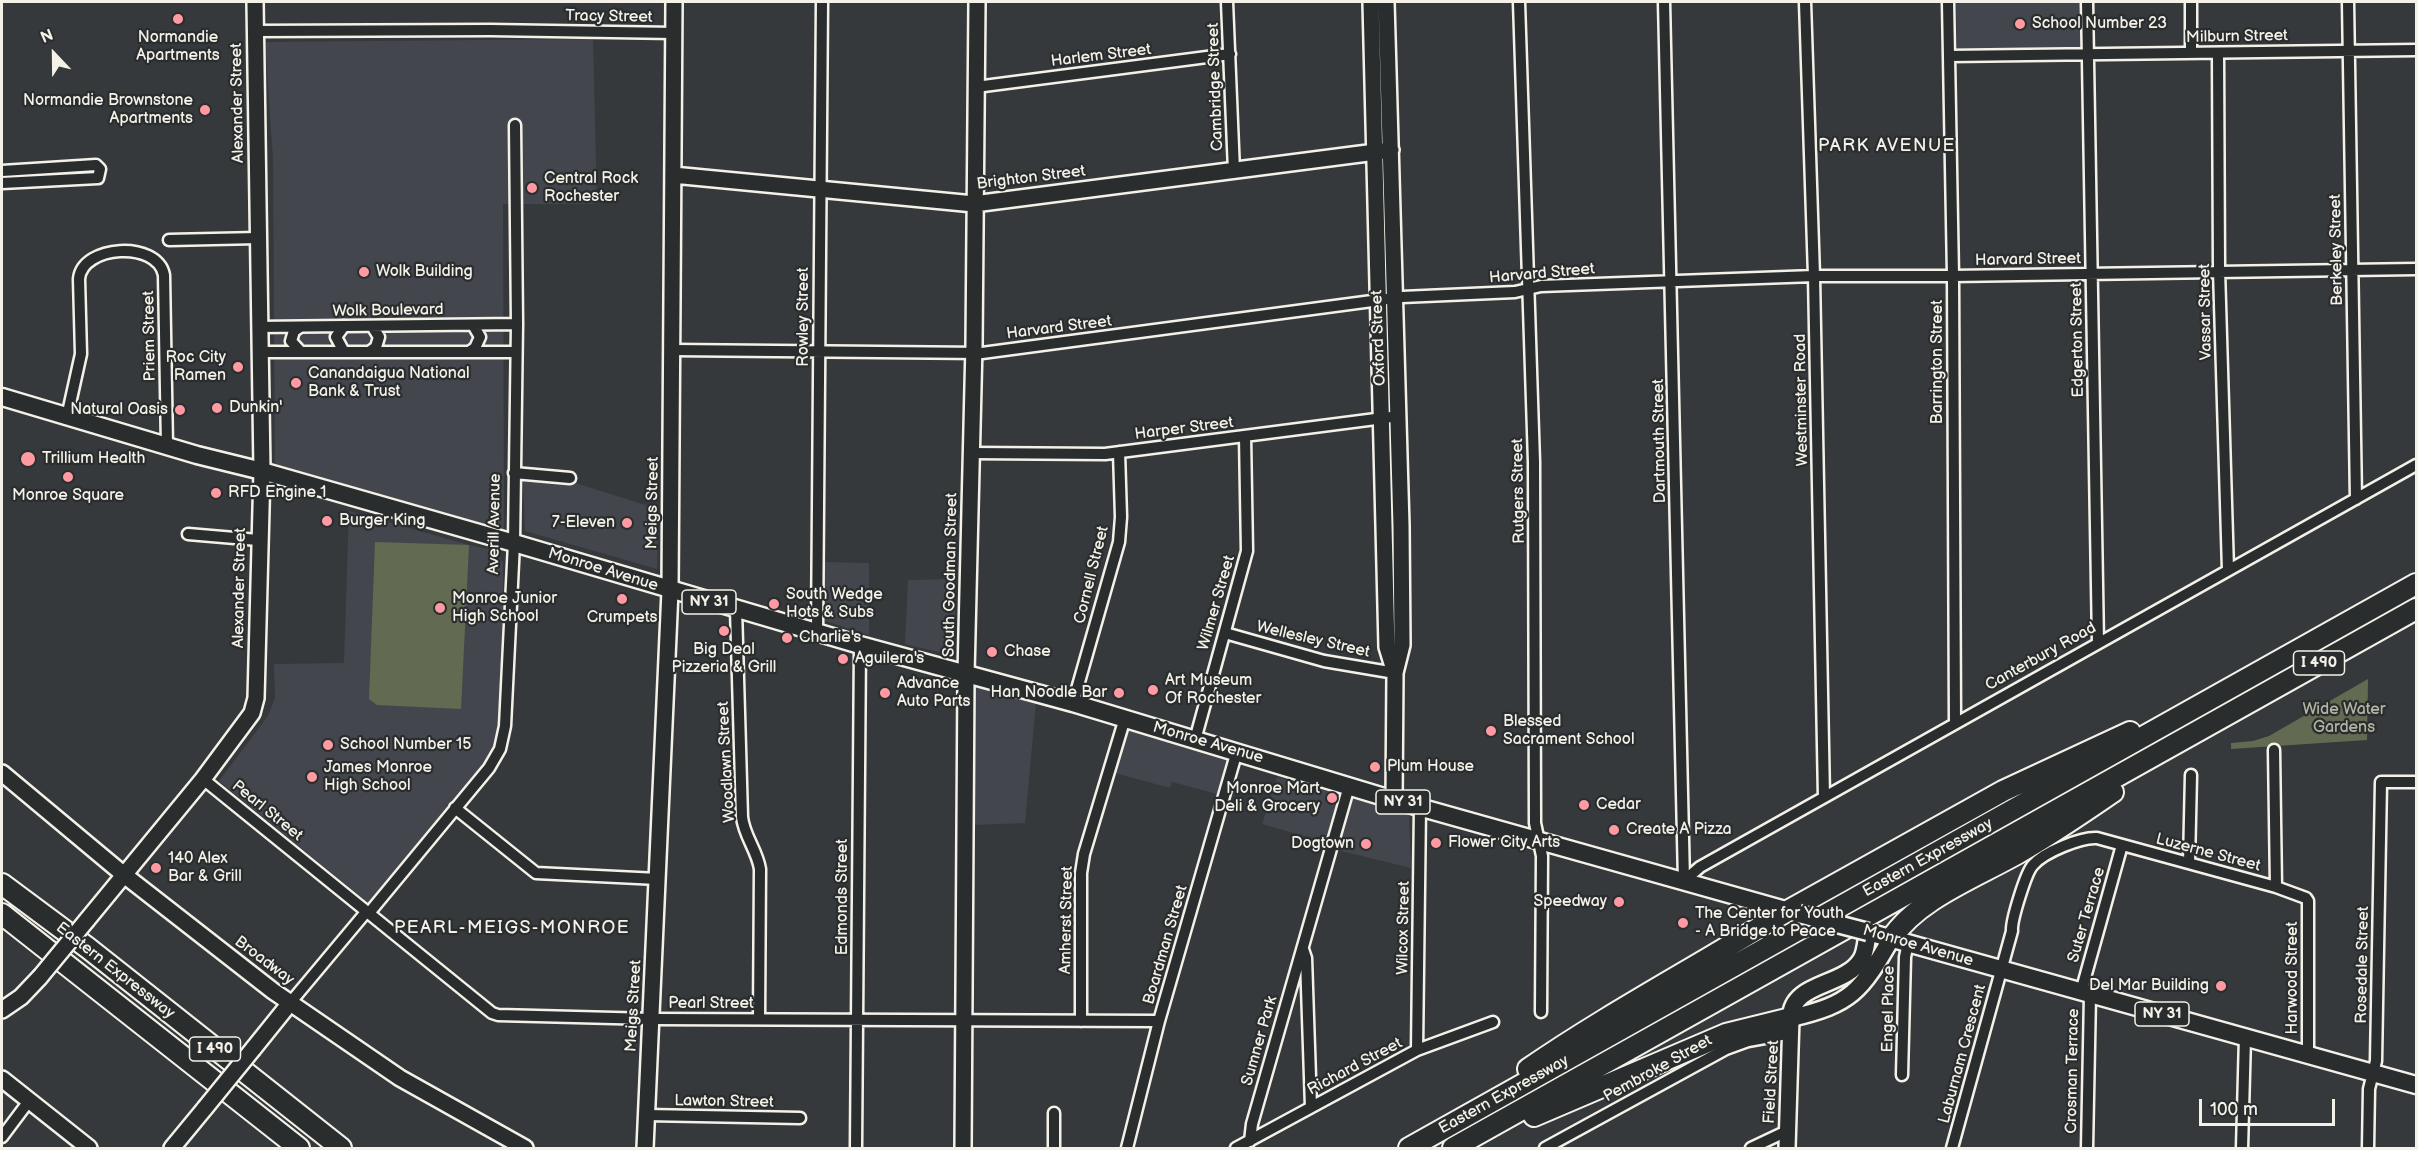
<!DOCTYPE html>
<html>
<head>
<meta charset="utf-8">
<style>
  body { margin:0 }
  #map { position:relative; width:2418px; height:1150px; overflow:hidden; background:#35393c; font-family:"Balsamiq Sans",sans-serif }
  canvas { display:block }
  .frame { position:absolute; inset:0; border:3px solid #f4f1e8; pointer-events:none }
  .north { position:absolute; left:24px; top:24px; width:60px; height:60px; -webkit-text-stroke:4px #2a2d2e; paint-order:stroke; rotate:338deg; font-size:16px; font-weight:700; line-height:24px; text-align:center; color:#f4f1e8 }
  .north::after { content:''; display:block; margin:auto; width:21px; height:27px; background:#f4f1e8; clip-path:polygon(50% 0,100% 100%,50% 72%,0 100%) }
  .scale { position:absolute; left:2199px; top:1099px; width:136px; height:27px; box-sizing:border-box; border:3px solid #f4f1e8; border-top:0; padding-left:8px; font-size:18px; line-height:21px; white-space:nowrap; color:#f4f1e8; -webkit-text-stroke:4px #2a2d2e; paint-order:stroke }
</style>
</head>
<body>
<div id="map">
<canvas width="2418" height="1150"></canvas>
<div class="frame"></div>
<div class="north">N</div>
<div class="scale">100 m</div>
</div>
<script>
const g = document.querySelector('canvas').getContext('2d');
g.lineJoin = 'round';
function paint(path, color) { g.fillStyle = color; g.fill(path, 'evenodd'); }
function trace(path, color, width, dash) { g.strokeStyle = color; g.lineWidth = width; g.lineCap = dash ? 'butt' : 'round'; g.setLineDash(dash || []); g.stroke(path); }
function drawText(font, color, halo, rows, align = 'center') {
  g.font = font + ' "Balsamiq Sans",sans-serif'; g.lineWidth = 4.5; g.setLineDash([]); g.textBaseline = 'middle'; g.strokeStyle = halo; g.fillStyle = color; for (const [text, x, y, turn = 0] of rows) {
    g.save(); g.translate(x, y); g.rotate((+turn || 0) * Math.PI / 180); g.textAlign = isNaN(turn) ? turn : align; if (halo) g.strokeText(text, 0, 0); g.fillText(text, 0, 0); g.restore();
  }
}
paint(new Path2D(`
  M1956,2H2082L2083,47L1957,49Z
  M593,39L597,204H503L504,538L275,474L273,159L265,42Z
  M523,478L566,480L658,509L657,569L525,531Z
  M349,511L469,545L494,550L503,562V717L493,754L371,905L219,781L268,716L275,698L274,664L344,663Z
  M825,562L869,563V635L825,621Z
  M955,579V656L905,644L908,580Z
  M974,686L1036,702L1025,823L974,825Z
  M1129,731L1228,755L1217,794L1172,782L1170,788L1115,773Z
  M1277,777L1409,814L1411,868L1341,851L1342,847L1262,824Z`), '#43474d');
paint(new Path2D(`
  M375,542L469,545L461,709L377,705L369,699Z
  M2368,679L2367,740L2231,749V743L2253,741L2269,736Z`), '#626b51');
const street = new Path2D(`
  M1227,2L1234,171
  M1519,2L1534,462L1535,823L1542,856L1541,1012
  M1664,2L1684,881
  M1805,2L1814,276L1824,797
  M1948,2L1953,276L1955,723
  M2087,2L2098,643
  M2191,2V53
  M2348,2L2356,499
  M255,31L490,30L674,33
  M2218,53L2219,270L2228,570
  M1950,56L2416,50
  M976,87L1230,54
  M2,171L96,165L100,169L98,178L2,183
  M169,240L258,238
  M259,327L517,324
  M300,327L294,331L291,341L301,352
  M673,350L982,353L1402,297L1515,292L1541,286L1814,276H1953L2416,269
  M260,352H516
  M344,352L336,337L344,326
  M369,352L376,347L379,337L372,326
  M469,352L475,348L480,337L473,325
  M67,417L81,354L79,279C82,245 157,240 164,275L167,446
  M971,453L1105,454L1399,416
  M514,473L570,478
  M188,534L258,540
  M736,609L742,817C744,836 757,850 760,869L759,1019
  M817,632L822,2
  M1225,633L1324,661L1395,673
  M1073,703L1119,542L1121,517L1119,452
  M1195,740L1247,551L1245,436
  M2274,750L2276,887
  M203,779L492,1013L498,1015L652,1019L1159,1021
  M455,808L536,873L658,879
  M2189,863L2191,775
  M1684,881L1700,867L2416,465
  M369,913L489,768L500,749L505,726L514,543L517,324L515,125
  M1303,949L1306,958L1311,1107
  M2081,992L2122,845
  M290,1003L367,911
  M1081,1021V873L1084,854L1125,718
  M1417,1050L1420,807
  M1902,1075L1905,957L1908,943
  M647,1115L800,1118
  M2,1137L29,1101
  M1250,1141L1252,1124L1349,786
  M856,1148L860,645
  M1054,1148V1113
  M1127,1148L1159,1021L1237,751
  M1236,1148L1417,1050L1493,1022
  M1545,1148L1726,1049L1748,1041L1792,1033
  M1751,1148L1787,1131
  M1952,1148L2012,931C2011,921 2026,872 2033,865C2044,852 2081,837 2097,838L2276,887L2306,898L2308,901V1055
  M2087,1148L2090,995
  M2242,1148L2245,1037
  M2368,1148L2369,1089L2376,1061L2381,782H2416`);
const secondary = new Path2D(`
  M1371,2L1387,647L1395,673L1394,800
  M1386,2L1401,526L1402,645L1395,673
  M673,175L974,204L1391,150
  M2,773L123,874L273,991L400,1078L525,1148
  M87,920L203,779L252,713L256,698L262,471L255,2
  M2,1010L21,997L40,977
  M253,1049L290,1003
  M2,1079L89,1148
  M172,1148L205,1108
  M645,1148L670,591L674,2
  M963,1148L966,674L974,345L977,2
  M1787,1148L1791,1018`);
const primary = new Path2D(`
  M2,397L197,455L262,471L514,543L860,645L1073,703L1394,800L1796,913
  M1891,939C1861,991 1852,1004 1791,1018C1791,982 1844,987 1861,960C1866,953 1866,941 1868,932L2416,1085`);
const highway = new Path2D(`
  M2,884L88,948L341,1148
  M2,914L299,1148
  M1891,939C1918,898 1979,876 2020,852C2052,834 2082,813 2113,792
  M1528,1069C1608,1014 1693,969 1775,918L2003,791L2130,732
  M1534,1116L1726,1034L1791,1018
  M1409,1148L2416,584
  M1453,1148L2416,609`);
trace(street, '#f4f1e8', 15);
trace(secondary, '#f4f1e8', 20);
trace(primary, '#f4f1e8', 21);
trace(highway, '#f4f1e8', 24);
trace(street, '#2a2d2e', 10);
trace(secondary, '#2a2d2e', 15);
trace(primary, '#2a2d2e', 16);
trace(highway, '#2a2d2e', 20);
const secondaryBridge = new Path2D(`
  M40,977L87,920
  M205,1108L253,1049`);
const primaryBridge = new Path2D(`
  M1799,914L1868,932`);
trace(secondaryBridge, '#f4f1e8', 20, []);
trace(primaryBridge, '#f4f1e8', 21, []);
trace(secondaryBridge, '#2a2d2e', 15);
trace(primaryBridge, '#2a2d2e', 16);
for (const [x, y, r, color] of [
  [178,19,6,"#ff9aa2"],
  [2020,24,6,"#ff9aa2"],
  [205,110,6,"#ff9aa2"],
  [532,188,6,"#ff9aa2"],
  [364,272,6,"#ff9aa2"],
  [238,367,6,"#ff9aa2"],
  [296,383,6,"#ff9aa2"],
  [217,408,6,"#ff9aa2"],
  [180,410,6,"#ff9aa2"],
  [28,459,8,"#ff9aa2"],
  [68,477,6,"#ff9aa2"],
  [216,493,6,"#ff9aa2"],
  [327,521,6,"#ff9aa2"],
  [627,523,6,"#ff9aa2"],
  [622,599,6,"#ff9aa2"],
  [774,604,6,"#ff9aa2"],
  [440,608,6,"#ff9aa2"],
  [724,631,6,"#ff9aa2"],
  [787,638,6,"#ff9aa2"],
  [992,652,6,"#ff9aa2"],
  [843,659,6,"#ff9aa2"],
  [1153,690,6,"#ff9aa2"],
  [885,693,6,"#ff9aa2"],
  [1119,693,6,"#ff9aa2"],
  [1491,731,6,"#ff9aa2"],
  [328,745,6,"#ff9aa2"],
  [1375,767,6,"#ff9aa2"],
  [312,777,6,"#ff9aa2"],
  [1332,798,6,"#ff9aa2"],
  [1584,805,6,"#ff9aa2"],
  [1614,830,6,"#ff9aa2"],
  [1436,843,6,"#ff9aa2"],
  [1366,844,6,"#ff9aa2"],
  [156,868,6,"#ff9aa2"],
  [1619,902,6,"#ff9aa2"],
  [1683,923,6,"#ff9aa2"],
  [2221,986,6,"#ff9aa2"]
]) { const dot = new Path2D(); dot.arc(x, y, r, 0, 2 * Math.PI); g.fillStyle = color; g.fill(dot); trace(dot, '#2a2d2e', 2); }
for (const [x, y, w] of [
  [709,602,54],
  [2319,663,51],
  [1403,802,54],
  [2162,1014,54],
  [215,1049,51]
]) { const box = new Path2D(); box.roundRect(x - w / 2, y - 12, w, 24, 4.5); g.fillStyle = '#2a2d2e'; g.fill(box); trace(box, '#f4f1e8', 1.5); }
drawText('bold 15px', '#f4f1e8', null, [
  ["NY 31",709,602],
  ["I 490",2319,663],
  ["NY 31",1403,802],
  ["NY 31",2162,1014],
  ["I 490",215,1049]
]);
drawText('16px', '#f4f1e8', '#2a2d2e', [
  ["Tracy Street",609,17,1],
  ["Milburn Street",2237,37,-1],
  ["Harlem Street",1101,56,-7],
  ["Cambridge Street",1216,87,-92],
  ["Alexander Street",238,103,-91],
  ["Brighton Street",1031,178,-7],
  ["Berkeley Street",2337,250,-91],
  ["Harvard Street",2028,260,-1],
  ["Harvard Street",1542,274,-5],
  ["Wolk Boulevard",388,311,-1],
  ["Vassar Street",2206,312,-91],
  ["Rowley Street",804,317,-90],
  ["Harvard Street",1059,328,-7],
  ["Priem Street",150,336,-91],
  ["Oxford Street",1379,338,-92],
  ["Edgerton Street",2078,340,-91],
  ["Barrington Street",1938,362,-90],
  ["Westminster Road",1802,400,-91],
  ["Harper Street",1184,429,-7],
  ["Dartmouth Street",1660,441,-91],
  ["Rutgers Street",1519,491,-91],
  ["Meigs Street",653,503,-89],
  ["Averill Avenue",495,524,-89],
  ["Monroe Avenue",603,570,17],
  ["South Goodman Street",951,575,-89],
  ["Cornell Street",1092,575,-76],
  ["Alexander Street",240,588,-89],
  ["Wilmer Street",1217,603,-74],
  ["Wellesley Street",1313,640,13],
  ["Canterbury Road",2041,657,-29],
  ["Monroe Avenue",1208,743,16],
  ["Woodlawn Street",727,762,-93],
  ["Pearl Street",267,811,39],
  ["Luzerne Street",2208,853,15],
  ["Eastern Expressway",1928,858,-29],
  ["Edmonds Street",843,897,-90],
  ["Suter Terrace",2087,915,-74],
  ["Amherst Street",1067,920,-89],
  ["Wilcox Street",1404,928,-89],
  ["Boardman Street",1166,945,-74],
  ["Monroe Avenue",1918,946,16],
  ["Broadway",264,961,37],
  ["Rosedale Street",2363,965,-89],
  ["Eastern Expressway",115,971,38],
  ["Harwood Street",2293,978,-90],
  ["Pearl Street",711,1004],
  ["Meigs Street",634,1006,-87],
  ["Engel Place",1889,1009,-89],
  ["Sumner Park",1260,1041,-74],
  ["Laburnam Crescent",1963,1054,-75],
  ["Richard Street",1355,1067,-28],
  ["Pembroke Street",1658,1069,-29],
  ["Crosman Terrace",2073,1071,-89],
  ["Field Street",1772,1082,-87],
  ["Eastern Expressway",1504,1095,-29],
  ["Lawton Street",724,1102,1]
]);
drawText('16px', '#f4f1e8', '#2a2d2e', [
  ["School Number 23",2032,24],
  ["Normandie",178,38,"center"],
  ["Apartments",178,56,"center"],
  ["Normandie Brownstone",193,101,"right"],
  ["Apartments",193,119,"right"],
  ["Central Rock",544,179],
  ["Rochester",544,197],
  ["Wolk Building",376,272],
  ["Roc City",226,358,"right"],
  ["Ramen",226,376,"right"],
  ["Canandaigua National",308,374],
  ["Bank & Trust",308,392],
  ["Dunkin'",229,408],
  ["Natural Oasis",168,410,"right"],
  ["Trillium Health",42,459],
  ["RFD Engine 1",228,493],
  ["Monroe Square",68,496,"center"],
  ["Burger King",339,521],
  ["7-Eleven",615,523,"right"],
  ["South Wedge",786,595],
  ["Hots & Subs",786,613],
  ["Monroe Junior",452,599],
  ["High School",452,617],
  ["Crumpets",622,618,"center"],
  ["Charlie's",799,638],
  ["Big Deal",724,650,"center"],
  ["Pizzeria & Grill",724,668,"center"],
  ["Chase",1004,652],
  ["Aguilera's",855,659],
  ["Art Museum",1165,681],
  ["Of Rochester",1165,699],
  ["Advance",897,684],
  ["Auto Parts",897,702],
  ["Han Noodle Bar",1107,693,"right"],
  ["Blessed",1503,722],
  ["Sacrament School",1503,740],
  ["School Number 15",340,745],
  ["Plum House",1387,767],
  ["James Monroe",324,768],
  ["High School",324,786],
  ["Monroe Mart",1320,789,"right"],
  ["Deli & Grocery",1320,807,"right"],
  ["Cedar",1596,805],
  ["Create A Pizza",1626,830],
  ["Flower City Arts",1448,843],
  ["Dogtown",1354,844,"right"],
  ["140 Alex",168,859],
  ["Bar & Grill",168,877],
  ["Speedway",1607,902,"right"],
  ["The Center for Youth",1695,914],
  ["- A Bridge to Peace",1695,932],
  ["Del Mar Building",2209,986,"right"]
], 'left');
drawText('16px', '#b2b5a4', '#2a2d2e', [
  ["Wide Water",2344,710],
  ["Gardens",2344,728]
]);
g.letterSpacing = '1.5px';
drawText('18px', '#f4f1e8', '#2a2d2e', [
  ["PARK AVENUE",1887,146],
  ["PEARL-MEIGS-MONROE",512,928]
]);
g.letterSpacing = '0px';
</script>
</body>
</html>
